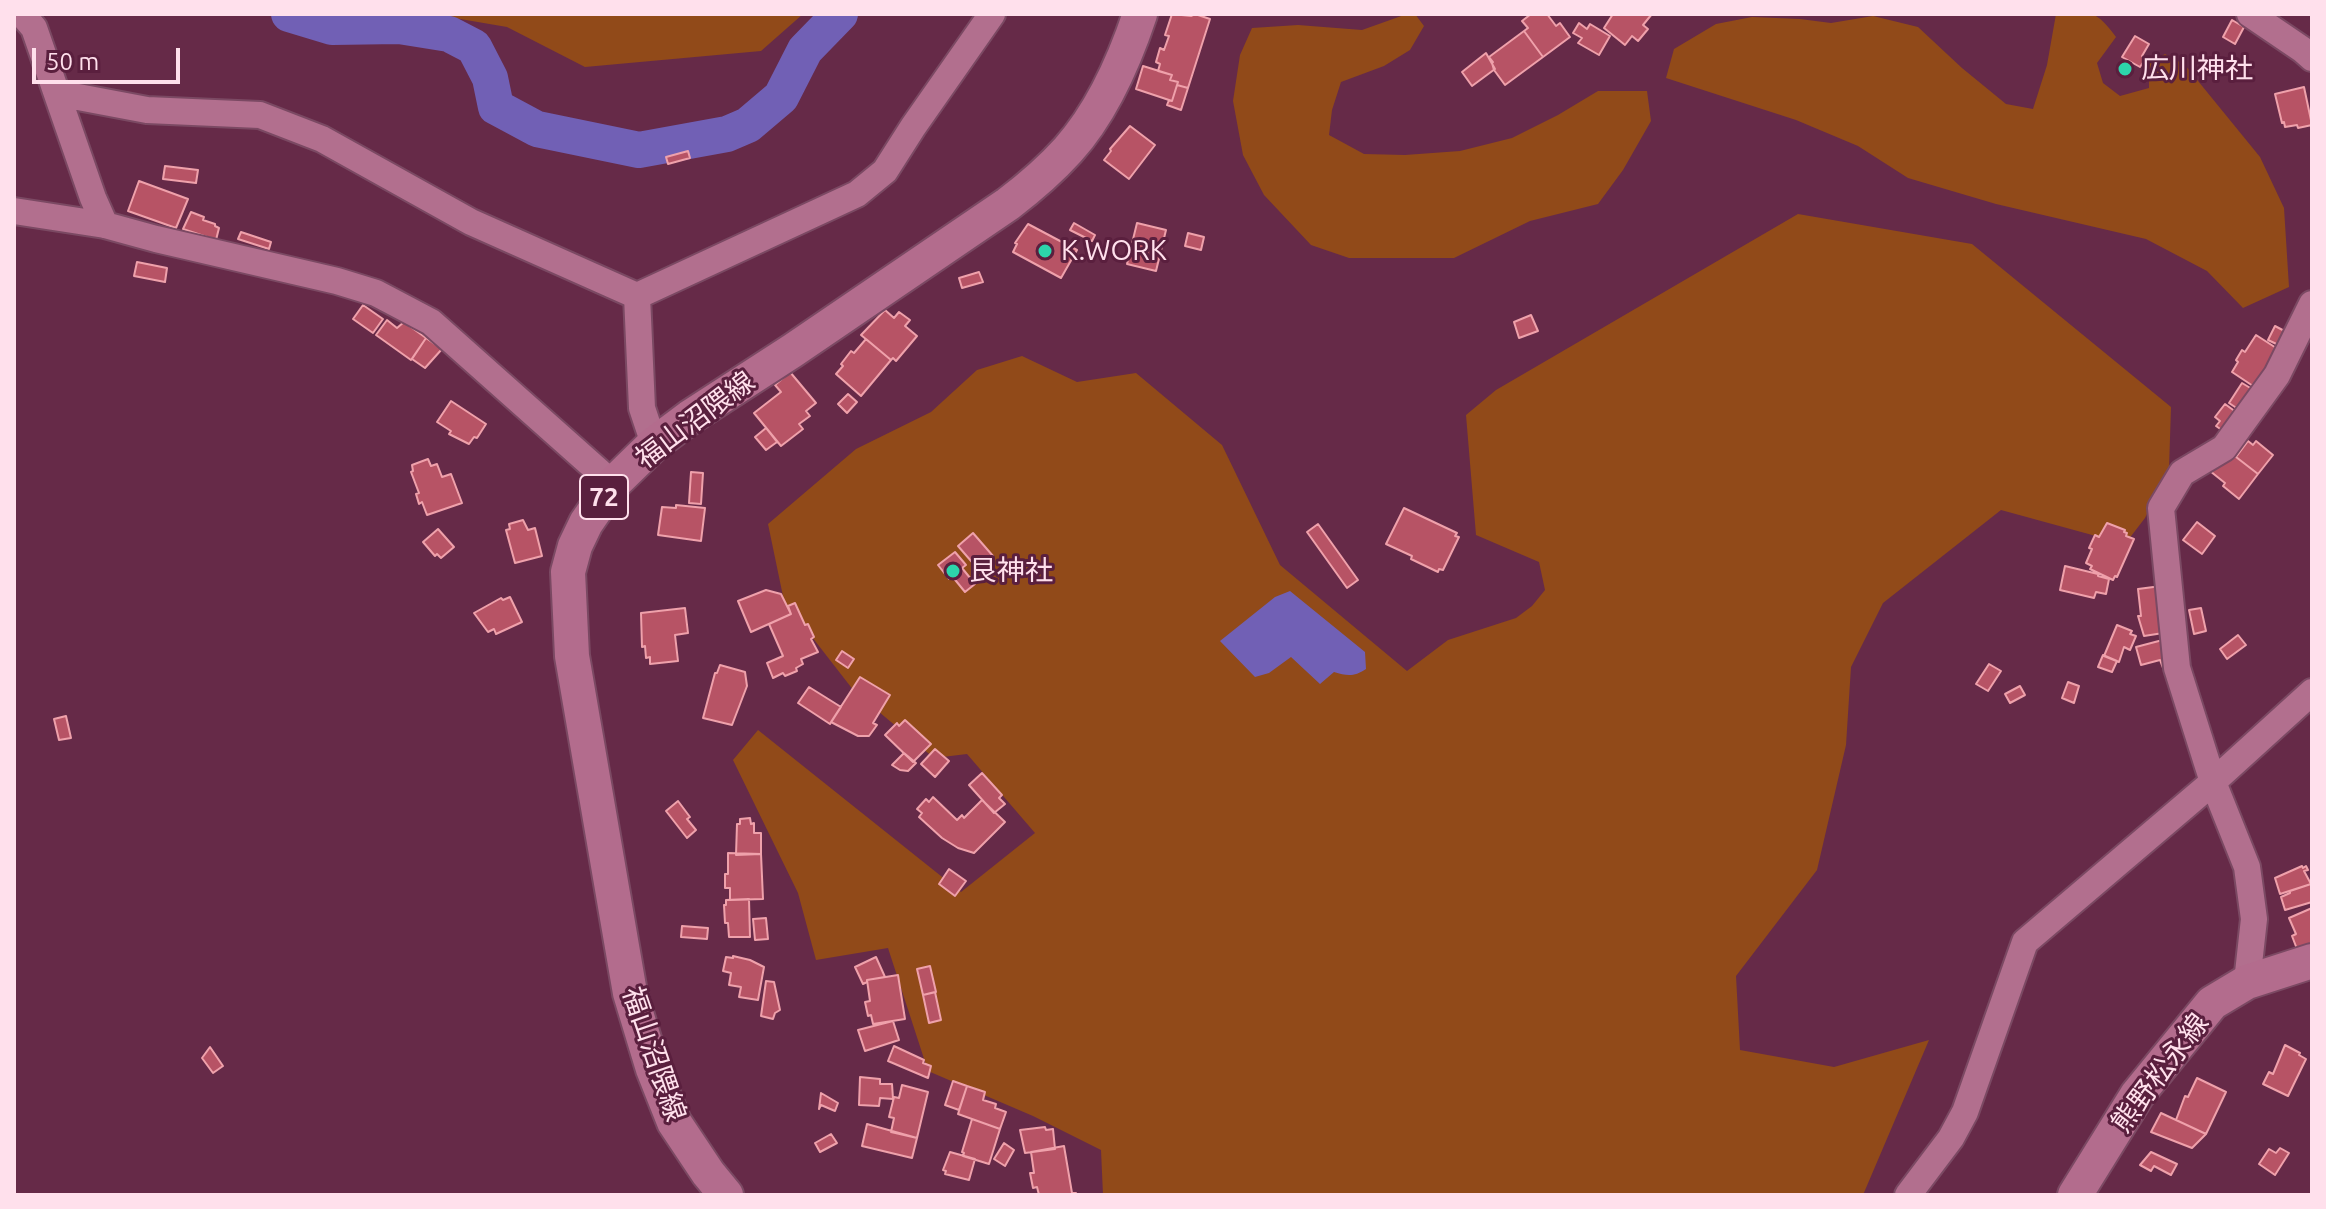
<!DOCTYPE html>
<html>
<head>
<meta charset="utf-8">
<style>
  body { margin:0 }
  #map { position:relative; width:2326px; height:1209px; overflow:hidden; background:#662a48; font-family:Ubuntu,sans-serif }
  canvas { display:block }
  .frame { position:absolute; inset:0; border:16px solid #ffe0ec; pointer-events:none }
  .scale { position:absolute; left:32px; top:48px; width:148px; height:36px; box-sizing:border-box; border:4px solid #ffe0ec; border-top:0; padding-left:10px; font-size:24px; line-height:28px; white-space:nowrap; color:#ffe0ec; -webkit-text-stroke:6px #5a1f3e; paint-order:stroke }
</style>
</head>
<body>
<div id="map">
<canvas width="2326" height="1209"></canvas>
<div class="frame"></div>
<div class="scale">50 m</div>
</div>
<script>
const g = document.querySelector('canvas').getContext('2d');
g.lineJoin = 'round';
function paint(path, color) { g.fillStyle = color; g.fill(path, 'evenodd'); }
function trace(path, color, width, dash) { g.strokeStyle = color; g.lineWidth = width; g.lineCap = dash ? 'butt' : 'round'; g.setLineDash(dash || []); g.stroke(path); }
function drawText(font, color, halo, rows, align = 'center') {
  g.font = font + ' Ubuntu,"Noto Sans JP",sans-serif'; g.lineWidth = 6; g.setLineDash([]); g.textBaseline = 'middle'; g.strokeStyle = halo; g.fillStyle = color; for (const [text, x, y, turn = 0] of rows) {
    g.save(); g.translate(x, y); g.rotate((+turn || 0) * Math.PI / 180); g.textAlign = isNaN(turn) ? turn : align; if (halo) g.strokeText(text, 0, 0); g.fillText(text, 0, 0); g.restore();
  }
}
paint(new Path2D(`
  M431,14H803L761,51L585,67L507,27Z
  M1407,14H1415L1424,26L1410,50L1384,66L1341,82L1332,110L1329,135L1364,154L1405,155L1460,151L1512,138L1558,115L1598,91H1647L1651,121L1623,170L1598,204L1530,221L1454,258H1349L1311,245L1264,195L1243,155L1233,101L1240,55L1252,28L1298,25L1362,30Z
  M2056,14C2091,14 2094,7 2116,37L2097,63L2103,83L2120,96L2149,88V63L2165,54L2185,65L2260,157L2284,208L2289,287L2243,308L2207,271L2146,239L1996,204L1908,178L1858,146L1796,120L1666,78L1674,49L1716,24L1752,17L1800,19L1831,23L1873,16L1918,27L1962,68L2006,104L2033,109L2047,65Z
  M1798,214L1972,244L2171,407L2169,469L2145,518L2125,544L2001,510L1883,603L1851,667L1846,745L1817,870L1736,976L1740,1050L1834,1067L1929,1040L1863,1195H1103L1101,1150L1033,1116L928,1071L888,948L816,960L798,893L733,760L758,730L961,892L1035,833L967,754L934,758L854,691L784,601L768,524L856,449L931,412L977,370L1022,356L1077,382L1136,373L1222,445L1280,565L1407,671L1448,640L1516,618L1532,606L1545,590L1539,562L1476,535L1466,415L1496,390Z`), '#914a19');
paint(new Path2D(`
  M1290,591L1365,652L1366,669C1354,677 1347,676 1334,672L1320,684L1291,657L1269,673L1255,677L1220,641L1275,597Z`), '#7160b5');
trace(new Path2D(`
  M289,14L332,27L399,26L449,34L474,47L490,78L496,107L537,129L639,150L727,134L748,125L781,97L805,50L840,14`), '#7160b5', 36);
const building = new Path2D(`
  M1172,14L1191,16L1195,14L1210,19L1188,88L1177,85L1178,82L1170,80L1172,75L1158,71L1160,64L1156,62L1160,48L1164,50L1169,36L1165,35Z
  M1531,14H1547L1556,26L1560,23L1570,37L1543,57L1524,31L1528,28L1522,21Z
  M1613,14H1652L1643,25L1648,29L1638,41L1632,36L1625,45L1604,28Z
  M2232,20L2244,27L2235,44L2223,37Z
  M1579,23L1587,29L1590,24L1610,36L1599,55L1578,43L1582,38L1573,33Z
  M1524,31L1543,57L1505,85L1494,70L1492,63L1493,62L1489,57Z
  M2135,36L2149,44L2142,56L2146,58L2140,67L2122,57Z
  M1486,53L1495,69L1472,86L1462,72Z
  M1143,66L1172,75L1170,80L1178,82L1172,101L1136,89Z
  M1177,85L1188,88L1181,110L1167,105L1169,100L1172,101Z
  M2304,87L2312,125L2298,128L2297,125L2285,127L2284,122L2282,123L2275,94Z
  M1130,126L1155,145L1129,179L1104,160L1111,151L1110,149Z
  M688,151L690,158L668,164L666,157Z
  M165,166L198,170L196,183L163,179Z
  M139,181L188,199L176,228L128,211Z
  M191,212L204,217L203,220L215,224V226L219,228L216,240L183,229Z
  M1074,223L1095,235L1092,241L1070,230Z
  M1137,223L1166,230L1156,271L1127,264Z
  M1028,224L1077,250L1061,278L1013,252L1017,244L1015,243Z
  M241,232L271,242L269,249L238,239Z
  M1188,233L1204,237L1201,250L1185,246Z
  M137,262L167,268L165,282L134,276Z
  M979,272L983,282L962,288L959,278Z
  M363,305L383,319L373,333L353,319Z
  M885,310L894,318L899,312L910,320L905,326L917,336L896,361L893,358L891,360L861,335Z
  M1531,315L1538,331L1519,338L1514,322Z
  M387,320L397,328L404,322L426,338L411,360L376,335Z
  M2275,326L2292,335L2287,349L2268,340Z
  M2256,335L2284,353L2259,390L2232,372L2238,362L2236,360L2242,350L2245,352Z
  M426,338L442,349L425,368L412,359Z
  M866,339L891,360L861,396L836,374L843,366L841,364L851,351L854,353Z
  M790,372L816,403L806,411L810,416L799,424L803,429L781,446L754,413L781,392L775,385Z
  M2242,383L2257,392L2244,413L2229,403Z
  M848,394L857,402L847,413L838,404Z
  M451,401L486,424L477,438L474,437L469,444L449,434L451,431L437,422Z
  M2225,404L2240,415L2226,433L2216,426L2220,421L2215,417Z
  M766,428L777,442L766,450L755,437Z
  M2248,441L2253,445L2256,441L2273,455L2258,474L2236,457Z
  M2227,450L2258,474L2239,499L2223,486L2225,483L2210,471Z
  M428,459L431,466L437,464L442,477L451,474L462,503L427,515L422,502L419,504L416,494L419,493L411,472L413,471L412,465Z
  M691,472L703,473L701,504L689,503Z
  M676,505L705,508L701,541L658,535L662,507L676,508Z
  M1404,508L1457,533L1455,536L1459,537L1443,570L1439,569L1438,572L1411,559L1412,556L1386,544Z
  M523,520L528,530L535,528L542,556L515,563L506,530L510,529L509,524Z
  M2197,522L2215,536L2202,554L2183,540Z
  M2107,523L2125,530L2124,532L2127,533L2126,536L2134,539L2117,577L2115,576L2113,580L2090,569L2092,566L2086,563L2092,549L2089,548L2095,535L2099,537Z
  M1318,524L1358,580L1347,588L1307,532Z
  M438,529L454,547L441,558L437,554L435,556L423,542Z
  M973,533L993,556L978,569L958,546Z
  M955,552L966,565L962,568L975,584L965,592L952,576L949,579L938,565Z
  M2065,566L2098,574V576L2109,579L2106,594L2096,592L2094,598L2060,590Z
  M2169,585L2176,631L2144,636L2138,616H2141L2138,589Z
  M766,590L781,594L791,614L751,632L738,601Z
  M510,597L522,622L496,634L494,629L488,632L474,613L501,598L503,600Z
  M795,603L805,625L808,624L814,637L811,639L818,652L801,659L803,664L796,668L797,671L785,676L783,673L773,678L767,663L783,656L769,624L791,614L788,606Z
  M685,608L688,633L675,635L678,661L650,664V657L646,658L645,646L642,647L641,613Z
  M2201,608L2206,631L2194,634L2189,610Z
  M2117,625L2132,631L2130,634L2136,636L2130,650L2124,647L2119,662L2104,656Z
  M2238,635L2246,645L2227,659L2220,649Z
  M2174,637L2181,663L2163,668L2160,660L2141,665L2136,647Z
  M842,651L854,659L848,668L836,660Z
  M2103,655L2117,661L2112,672L2098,667Z
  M1989,664L2001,671L1988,691L1976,684Z
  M720,665L745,672L747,686L732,725L703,718L715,673H717Z
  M860,677L890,695L873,723L877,725L869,736H858L831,722Z
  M2068,682L2079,686L2074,703L2062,698Z
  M2020,686L2025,695L2010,703L2005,694Z
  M809,687L841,707L830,724L798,703Z
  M66,716L71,738L59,740L54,719Z
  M905,720L931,744L913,762L885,735L897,723L899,726Z
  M935,749L949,761L935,777L921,764Z
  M904,753L916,763L908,771L900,770L892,765Z
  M982,773L1002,795L999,798L1005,804L994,813L969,785Z
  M933,797L957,820L962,815L964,818L982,800L1005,822L974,853L958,848L942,838L919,817L922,813L917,809L926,799L929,802Z
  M678,801L690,817L687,819L696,830L687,838L666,811Z
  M750,818L751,824L754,823V833H761V854L736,855L737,824H740V819Z
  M728,853L761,854L763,899L730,900V888H725V874H728Z
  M2302,866L2303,868L2306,866L2308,870L2304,871L2311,884L2280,894L2275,878Z
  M949,869L966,881L955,896L939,884Z
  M2311,884L2312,902L2285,910L2281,897L2290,893V891Z
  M749,899L750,937H729L728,923H725L724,905H726V900Z
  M2312,908V943L2297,949L2292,936L2296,934L2289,918Z
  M766,918L768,939L755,940L753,919Z
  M682,926L708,928L707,939L681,937Z
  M733,956L750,960L764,967L758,1000L739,997L741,987L729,985L731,973L723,971L726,957L733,958Z
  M876,957L885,977L867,980V982L863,984L855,967Z
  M930,966L936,992L923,995L917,969Z
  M898,975L905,1019L873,1024L871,1015L868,1016L865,1002L870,1001L867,980Z
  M766,981L774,982L780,1010L775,1013L773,1019L761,1016Z
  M935,992L941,1020L929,1023L923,995Z
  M893,1021L899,1040L865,1051L858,1030Z
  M2285,1045L2300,1053L2299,1055L2306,1059L2288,1096L2263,1084L2269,1072L2273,1074Z
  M894,1046L924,1060L923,1063L931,1066L928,1078L888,1061Z
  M210,1047L223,1066L213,1073L202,1058Z
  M860,1077L880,1079V1084H892L893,1099L880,1098L879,1106L859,1105Z
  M2197,1078L2226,1092L2206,1134L2176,1120L2185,1096L2188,1097Z
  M953,1081L967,1086L959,1110L945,1105Z
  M902,1085L928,1092L917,1138L891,1132L894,1118L889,1117L894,1097L899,1098Z
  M967,1086L985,1092L983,1100L996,1104L995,1108L1006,1112L1000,1129L958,1114Z
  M821,1093L838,1103L835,1111L821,1105L819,1109Z
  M2161,1113L2206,1134L2192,1148L2151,1132Z
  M972,1119L1000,1129L989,1164L963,1156L964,1153L962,1152Z
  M867,1124L917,1138L912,1158L862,1146Z
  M1045,1127L1046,1130L1053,1129L1055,1149L1025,1153L1020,1130Z
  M831,1134L837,1143L820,1152L815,1143Z
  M1004,1143L1014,1150L1005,1166L994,1159Z
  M1064,1146L1072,1193H1076V1195H1039L1037,1187L1033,1188L1030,1173H1034L1031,1152Z
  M2280,1148L2289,1153L2275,1175L2259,1164L2269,1149L2276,1153Z
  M950,1152L975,1159L969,1180L945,1174L946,1171L943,1170Z
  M2151,1152L2177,1164L2171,1175L2154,1166L2151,1171L2140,1165Z`);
paint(building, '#b75365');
trace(building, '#efa1ab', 2);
const minor = new Path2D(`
  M22,14L34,28L93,198L105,225
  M2250,14L2303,50L2312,58
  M57,93L147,110L260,115L322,139L471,222L637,296L857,194L885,171L913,127L992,14
  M14,211L105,225L156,239L337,281L376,293L431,322L613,484
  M637,296L642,408L654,444
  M2247,982L2254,919L2247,867L2213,782L2177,668L2161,508L2182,473L2224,448L2277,375L2312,304
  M1908,1195L1951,1138L1965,1112L2025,942L2213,782L2312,692`);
const major = new Path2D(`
  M726,1195L708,1173L674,1122L653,1069L630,993L572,656L568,572L575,546L586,523L613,484L654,444L690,417L792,351L1008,204C1029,188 1050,170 1068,150C1102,112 1124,62 1140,14
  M2075,1195L2137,1095L2212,1003L2247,982L2312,961`);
trace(minor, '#7b4963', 30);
trace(major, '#7b4963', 38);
trace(minor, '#b26f8e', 26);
trace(major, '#b36c8d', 34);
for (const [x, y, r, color] of [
  [2125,69,8,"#2dd5ab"],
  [1045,251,8,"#2dd5ab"],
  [953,571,8,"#2dd5ab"]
]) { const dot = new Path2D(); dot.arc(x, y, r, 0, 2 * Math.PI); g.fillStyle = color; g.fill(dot); trace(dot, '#5a1f3e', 3); }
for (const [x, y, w] of [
  [604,497,48]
]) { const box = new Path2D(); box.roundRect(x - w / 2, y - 22, w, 44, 6); g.fillStyle = '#5a1f3e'; g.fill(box); trace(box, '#ffe0ec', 2); }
drawText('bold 26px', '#ffe0ec', null, [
  ["72",604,497]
]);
drawText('28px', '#ffe0ec', '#5a1f3e', [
  ["広川神社",2141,69],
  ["K.WORK",1061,251],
  ["艮神社",969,571]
], 'left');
drawText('28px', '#ffe0ec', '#5a1f3e', [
  ["福山沼隈線",695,420,-37],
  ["福山沼隈線",654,1054,71],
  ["熊野松永線",2160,1073,-53]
]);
</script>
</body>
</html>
